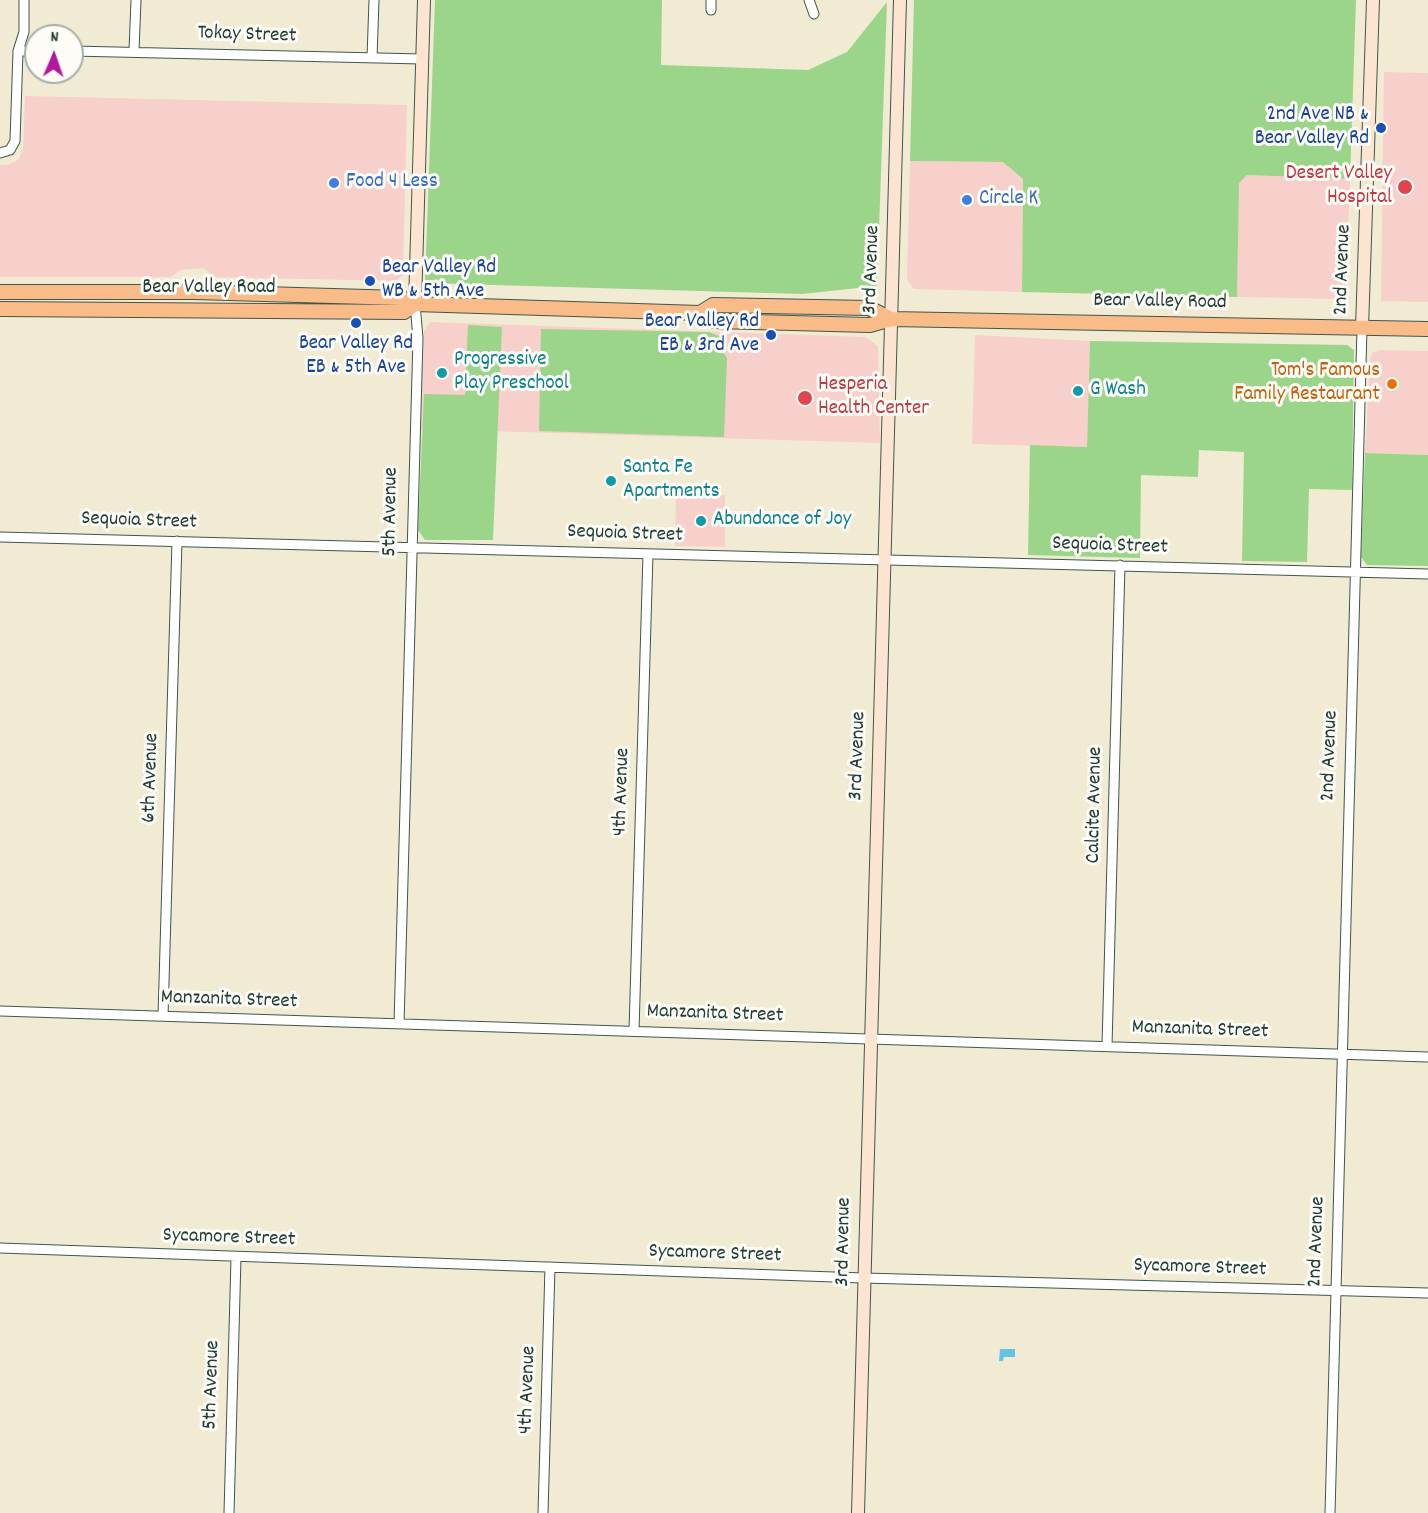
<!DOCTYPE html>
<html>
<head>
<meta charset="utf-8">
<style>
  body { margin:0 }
  #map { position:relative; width:1428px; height:1513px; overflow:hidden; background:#f1ebd3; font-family:Dekko,sans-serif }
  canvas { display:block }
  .north { position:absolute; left:24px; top:24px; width:60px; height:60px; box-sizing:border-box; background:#fdfcf7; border:2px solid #a4b0a9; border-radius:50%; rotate:2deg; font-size:16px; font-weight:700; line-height:24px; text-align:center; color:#1f3d34 }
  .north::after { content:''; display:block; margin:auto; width:21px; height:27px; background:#b5179e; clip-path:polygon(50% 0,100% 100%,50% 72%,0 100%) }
</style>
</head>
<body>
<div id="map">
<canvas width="1428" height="1513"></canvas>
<div class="north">N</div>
</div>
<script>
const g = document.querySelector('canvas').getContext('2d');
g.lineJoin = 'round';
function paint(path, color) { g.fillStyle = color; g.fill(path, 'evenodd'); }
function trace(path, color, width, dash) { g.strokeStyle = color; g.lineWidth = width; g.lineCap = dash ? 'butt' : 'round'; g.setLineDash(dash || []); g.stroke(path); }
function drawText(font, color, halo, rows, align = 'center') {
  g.font = font + ' Dekko,sans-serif'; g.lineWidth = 6; g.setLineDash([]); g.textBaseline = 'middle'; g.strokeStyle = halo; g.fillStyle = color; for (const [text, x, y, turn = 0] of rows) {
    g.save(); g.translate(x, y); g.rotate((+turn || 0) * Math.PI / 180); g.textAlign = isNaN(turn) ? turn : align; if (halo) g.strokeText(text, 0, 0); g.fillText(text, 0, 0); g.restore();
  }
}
paint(new Path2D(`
  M1384,72L1428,73V302L1381,301Z
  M25,96L407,105L403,275L396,281L215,277L203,268L181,270L171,277H0V165H8L18,160L23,150Z
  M910,161L1003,162L1023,179L1022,292L914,289L907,280Z
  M1247,175L1350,179L1346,293L1341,299L1237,297L1238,183Z
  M430,322L865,337L878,346L880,443L421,429L424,331Z
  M975,335L1090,341L1087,447L972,444Z
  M1380,350L1428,351V455L1365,453L1370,360L1372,353Z
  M676,494L725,495V547L675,546Z`), '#f7d0cc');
paint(new Path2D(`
  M435,0H662L661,65L808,70L847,52L887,2L877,286L802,294L425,283Z
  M914,0H1356L1350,179L1247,175L1239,183L1237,297L1022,292L1023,179L1003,162L910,161Z
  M468,325L502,327L493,540H425L418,530L424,394L465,395Z
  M541,329L709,332L721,337L722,351L727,358L724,437L539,431Z
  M1090,341L1347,345L1354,350L1352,490L1309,489L1307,562L1242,561L1244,452L1199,450L1198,477L1141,475L1140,558L1028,555L1030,445L1087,447Z
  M1365,453L1428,455V566L1367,565L1361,557Z`), '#9bd589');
paint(new Path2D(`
  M1000,1349H1015V1357H1004L1003,1361H999Z`), '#64c5e2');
const street = new Path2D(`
  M809,0L814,14
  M711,10V0
  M18,51H36
  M72,51L422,59
  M134,51L136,0
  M372,58L374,0
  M0,153L10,150L15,141L18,51L24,32V0
  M0,537L1428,574
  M0,1011L1428,1057
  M163,1016L177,541
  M399,1024L418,338L415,304
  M634,1031L648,554
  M1107,1046L1120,565
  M0,1248L863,1278L1428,1293
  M229,1513L236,1258
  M543,1513L550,1267
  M1330,1513L1362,328`);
const secondary = new Path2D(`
  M415,304L424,0
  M1362,328L1373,0
  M858,1513L900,0`);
const primary = new Path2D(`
  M0,292H194L402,298L415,304L700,313L714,321L870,325L891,319L1428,329
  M0,309L404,312L415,304
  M700,313L713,305L869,308L891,319`);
trace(street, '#3e574c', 11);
trace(secondary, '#3e574c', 14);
trace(primary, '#3e574c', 16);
trace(street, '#fff', 9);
trace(secondary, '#fde4d0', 12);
trace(primary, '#f9bc89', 14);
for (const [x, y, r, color] of [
  [1381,128,6,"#1a4fb4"],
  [334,183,6,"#3f7fe0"],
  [1405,187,8,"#e0444e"],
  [967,200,6,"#3f7fe0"],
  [370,281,6,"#1a4fb4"],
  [356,323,6,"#1a4fb4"],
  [771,335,6,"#1a4fb4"],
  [442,373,6,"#0f9aa8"],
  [1392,384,6,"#e8710a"],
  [1078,391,6,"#0f9aa8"],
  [805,398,8,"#e0444e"],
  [611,481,6,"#0f9aa8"],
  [701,521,6,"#0f9aa8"]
]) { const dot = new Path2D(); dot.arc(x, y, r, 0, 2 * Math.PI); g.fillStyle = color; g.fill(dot); trace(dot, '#fdfcf7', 2); }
drawText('21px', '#1f3d34', '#fdfcf7', [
  ["Tokay Street",247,36,2],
  ["3rd Avenue",873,270,-88],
  ["2nd Avenue",1344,270,-88],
  ["Bear Valley Road",209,289],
  ["Bear Valley Road",1160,303,1],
  ["5th Avenue",392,512,-89],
  ["Sequoia Street",139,522,2],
  ["Sequoia Street",625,535,2],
  ["Sequoia Street",1110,547,2],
  ["3rd Avenue",859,756,-88],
  ["2nd Avenue",1331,756,-88],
  ["6th Avenue",152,778,-88],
  ["4th Avenue",623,792,-88],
  ["Calcite Avenue",1096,805,-89],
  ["Manzanita Street",229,1001,2],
  ["Manzanita Street",715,1015,2],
  ["Manzanita Street",1200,1031,2],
  ["Sycamore Street",229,1239,2],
  ["3rd Avenue",845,1242,-89],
  ["2nd Avenue",1318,1242,-88],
  ["Sycamore Street",715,1255,2],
  ["Sycamore Street",1200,1269,2],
  ["5th Avenue",213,1385,-88],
  ["4th Avenue",529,1390,-88]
]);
drawText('21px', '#164399', '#fdfcf7', [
  ["2nd Ave NB &",1369,116],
  ["Bear Valley Rd",1369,140],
  ["Bear Valley Rd",382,269,"left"],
  ["WB & 5th Ave",382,293,"left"],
  ["Bear Valley Rd",759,323],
  ["EB & 3rd Ave",759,347],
  ["Bear Valley Rd",356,345,"center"],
  ["EB & 5th Ave",356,369,"center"]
], 'right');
drawText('21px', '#be3a42', '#fdfcf7', [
  ["Desert Valley",1392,175],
  ["Hospital",1392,199],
  ["Hesperia",818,386,"left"],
  ["Health Center",818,410,"left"]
], 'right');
drawText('21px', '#366cbe', '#fdfcf7', [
  ["Food 4 Less",346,183],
  ["Circle K",979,200]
], 'left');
drawText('21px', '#0d838f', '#fdfcf7', [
  ["Progressive",454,361],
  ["Play Preschool",454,385],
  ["G Wash",1090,391],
  ["Santa Fe",623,469],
  ["Apartments",623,493],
  ["Abundance of Joy",713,521]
], 'left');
drawText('21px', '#c56008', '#fdfcf7', [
  ["Tom's Famous",1380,372],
  ["Family Restaurant",1380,396]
], 'right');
</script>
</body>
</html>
